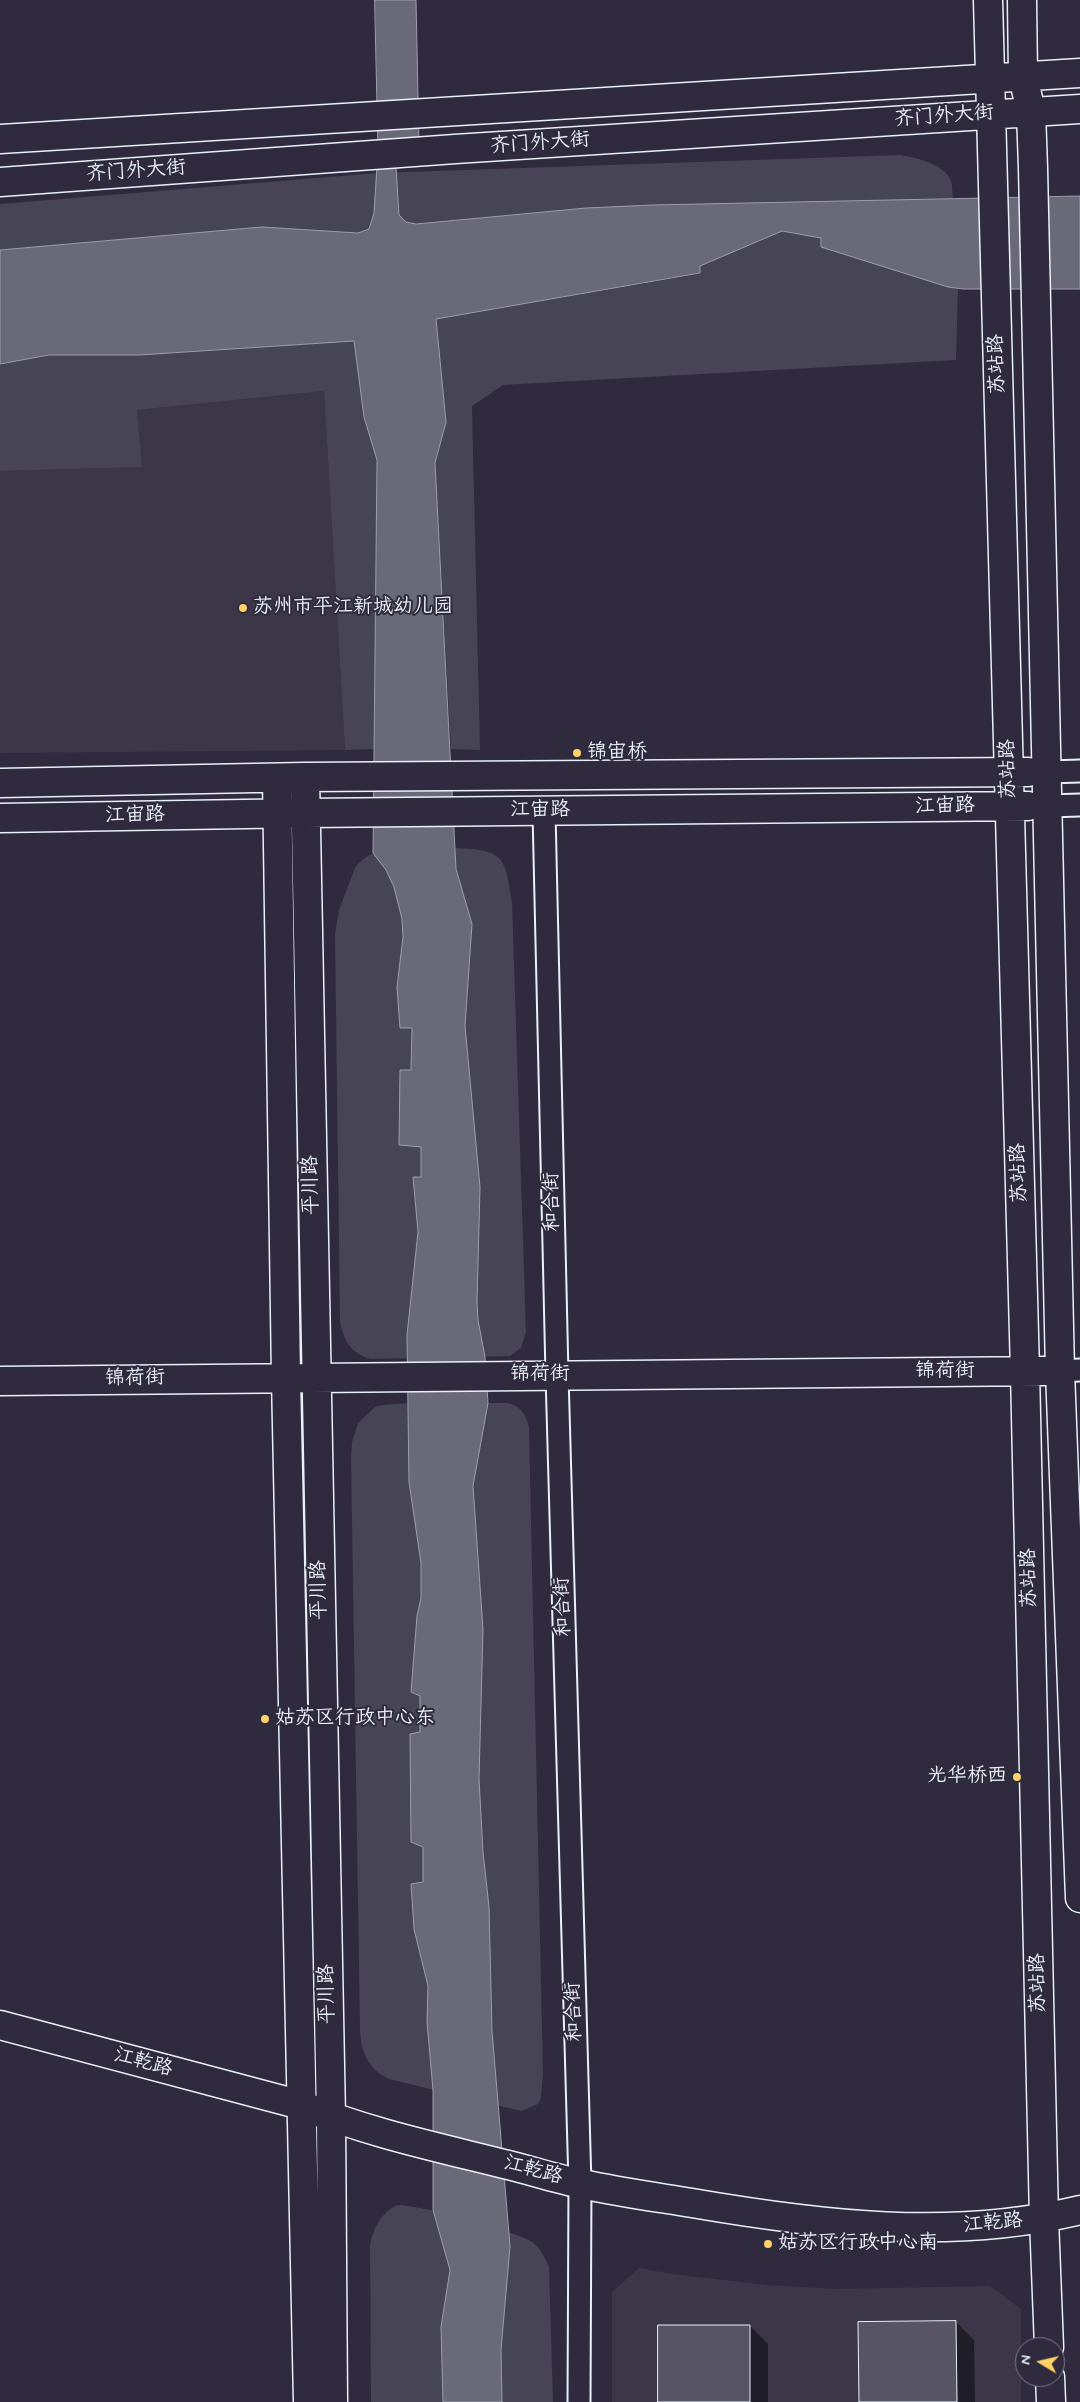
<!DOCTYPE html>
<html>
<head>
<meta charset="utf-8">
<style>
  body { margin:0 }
  #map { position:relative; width:1080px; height:2402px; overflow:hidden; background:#2f2a3d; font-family:Mynerve,sans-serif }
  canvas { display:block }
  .north { position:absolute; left:1015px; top:2337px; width:50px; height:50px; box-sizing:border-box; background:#2f2a3d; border:1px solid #797a88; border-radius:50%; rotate:279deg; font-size:14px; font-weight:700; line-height:20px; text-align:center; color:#e8f1f8 }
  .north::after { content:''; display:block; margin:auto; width:18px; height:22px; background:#ffd166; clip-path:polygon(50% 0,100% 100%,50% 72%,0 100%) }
</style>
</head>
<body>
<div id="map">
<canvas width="1080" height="2402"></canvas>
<div class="north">N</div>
</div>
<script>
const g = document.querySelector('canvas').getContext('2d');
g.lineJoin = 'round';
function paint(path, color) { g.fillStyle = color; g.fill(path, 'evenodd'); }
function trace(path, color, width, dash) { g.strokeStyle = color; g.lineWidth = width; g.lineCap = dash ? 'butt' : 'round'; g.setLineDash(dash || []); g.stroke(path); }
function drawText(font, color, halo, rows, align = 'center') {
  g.font = font + ' Mynerve,"LXGW WenKai TC",sans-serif'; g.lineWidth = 4; g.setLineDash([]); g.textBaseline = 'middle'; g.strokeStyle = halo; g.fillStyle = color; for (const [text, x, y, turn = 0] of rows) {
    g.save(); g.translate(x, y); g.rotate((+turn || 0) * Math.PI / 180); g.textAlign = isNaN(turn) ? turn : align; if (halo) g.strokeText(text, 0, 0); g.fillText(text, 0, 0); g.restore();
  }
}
paint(new Path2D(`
  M324,391L345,750L0,753V471L141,467L137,410Z
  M639,2268L672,2274L767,2285L835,2289L990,2286L1021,2309V2402H612V2292Z`), '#3b3749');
paint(new Path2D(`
  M900,155C914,157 944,164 950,179C953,184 952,193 953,199L586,208L421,223L358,233L262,227L0,250V204L377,173Z
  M782,231L821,238V247L958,288L956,360L503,385L472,406L480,750L451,749L435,463L446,422L436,319L700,274V266Z
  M354,341L364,417L377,460L374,749L345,750L324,391L137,410L142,467L0,471V364L49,355H139Z
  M456,848C504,850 505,856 512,902L526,1332L521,1348L510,1356L371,1359C351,1354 344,1341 340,1322L335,934L339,910L355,868C362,858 372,853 384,849Z
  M507,1403C521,1406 526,1414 529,1428L543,2074L541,2098L538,2104L521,2111L389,2079C368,2069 361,2052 360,2030L351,1458L352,1442L358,1423L375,1407L383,1405L409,1403Z
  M397,2205C416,2204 516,2231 532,2242C540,2247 545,2258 549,2267L553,2402H371L370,2245C374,2227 380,2214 397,2205Z`), '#464455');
const water = new Path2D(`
  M375,0H416L419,147L395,150L399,215L406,222L416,224L586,208L653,205L1080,196V289H963L948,287L821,247V238L782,231L700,266V273L436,319L446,422L435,463L456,869L472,924L465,1026L480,1187L477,1302L478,1320L485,1357L488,1403L473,1486L483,1629L479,1779L483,1852L489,1907L492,2031L510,2246L501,2350L502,2402H443L441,2327L450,2270L433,2210V2090L427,2022L428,1986L414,1929L411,1884L423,1882V1847L411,1842L410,1734L420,1732V1696L411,1692L417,1616L421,1598V1563L409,1482L407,1335L418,1232L413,1177H421V1147L399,1145L400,1070H411L412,1028H400L397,987L403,937L402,919L394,887L386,870L373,853L377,460L364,417L354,341L139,355H49L0,364V250L262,227L358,233L369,229L374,213L378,151Z`);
paint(water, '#696978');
trace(water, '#9c9fab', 1);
paint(new Path2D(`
  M956,2322L974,2340L975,2402H860Z
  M750,2326L768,2344V2402H660Z`), '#0007');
const building = new Path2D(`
  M956,2321L957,2402H859L858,2322Z
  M658,2325H750V2402H658Z`);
paint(building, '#575565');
trace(building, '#e8f1f8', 1);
const street = new Path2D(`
  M1047,772L1080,771
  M1048,806L1080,805
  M544,812L557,1375L580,2184L579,2402
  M1060,1371L1080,1370`);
const secondary = new Path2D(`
  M988,0L1025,1371L1044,2219L1049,2347
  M1022,0L1023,76L1031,112L1033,168L1060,1371L1080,1898
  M0,139L1080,73
  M0,182L455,149L1080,109
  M305,777L331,2117L333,2402
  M277,778L286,1378L308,2402
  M0,783L305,777L1028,772
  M0,818L306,813L1028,806
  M0,1381L1044,1371
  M0,2025L301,2105C366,2132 436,2147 504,2164C530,2170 556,2179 582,2184C618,2192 655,2197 692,2203C820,2225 952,2241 1080,2210
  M1050,2377L1051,2402`);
trace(street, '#e8f1f8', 25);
trace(secondary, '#e8f1f8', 31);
trace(street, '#2f2a3d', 21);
trace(secondary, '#2f2a3d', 28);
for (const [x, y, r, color] of [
  [243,608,5,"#ffd166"],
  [577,753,5,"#ffd166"],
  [265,1719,5,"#ffd166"],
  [1017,1777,5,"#ffd166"],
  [768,2244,5,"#ffd166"]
]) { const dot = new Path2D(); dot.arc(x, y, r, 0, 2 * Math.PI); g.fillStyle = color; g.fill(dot); trace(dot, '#2f2a3d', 2); }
drawText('20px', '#e8f1f8', '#2f2a3d', [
  ["齐门外大街",944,117,-4],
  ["齐门外大街",540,144,-4],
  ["齐门外大街",136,172,-4],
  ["苏站路",998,364,-92],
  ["苏站路",1009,769,-91],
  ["江宙路",945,807,-1],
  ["江宙路",540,811],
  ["江宙路",135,816,-1],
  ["苏站路",1020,1173,-92],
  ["平川路",312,1185,-91],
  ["和合街",553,1202,-91],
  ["锦荷街",945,1372],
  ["锦荷街",540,1375],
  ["锦荷街",135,1379,-1],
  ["苏站路",1030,1578,-91],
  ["平川路",320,1590,-91],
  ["和合街",564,1607,-92],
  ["苏站路",1039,1983,-91],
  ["平川路",328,1994,-91],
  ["和合街",575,2012,-92],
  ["江乾路",143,2063,15],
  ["江乾路",533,2171,15],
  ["江乾路",993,2224,-5]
]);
drawText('20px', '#e8f1f8', '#2f2a3d', [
  ["苏州市平江新城幼儿园",253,608],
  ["锦宙桥",587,753],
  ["姑苏区行政中心东",275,1719],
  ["光华桥西",1007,1777,"right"],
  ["姑苏区行政中心南",778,2244]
], 'left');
</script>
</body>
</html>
